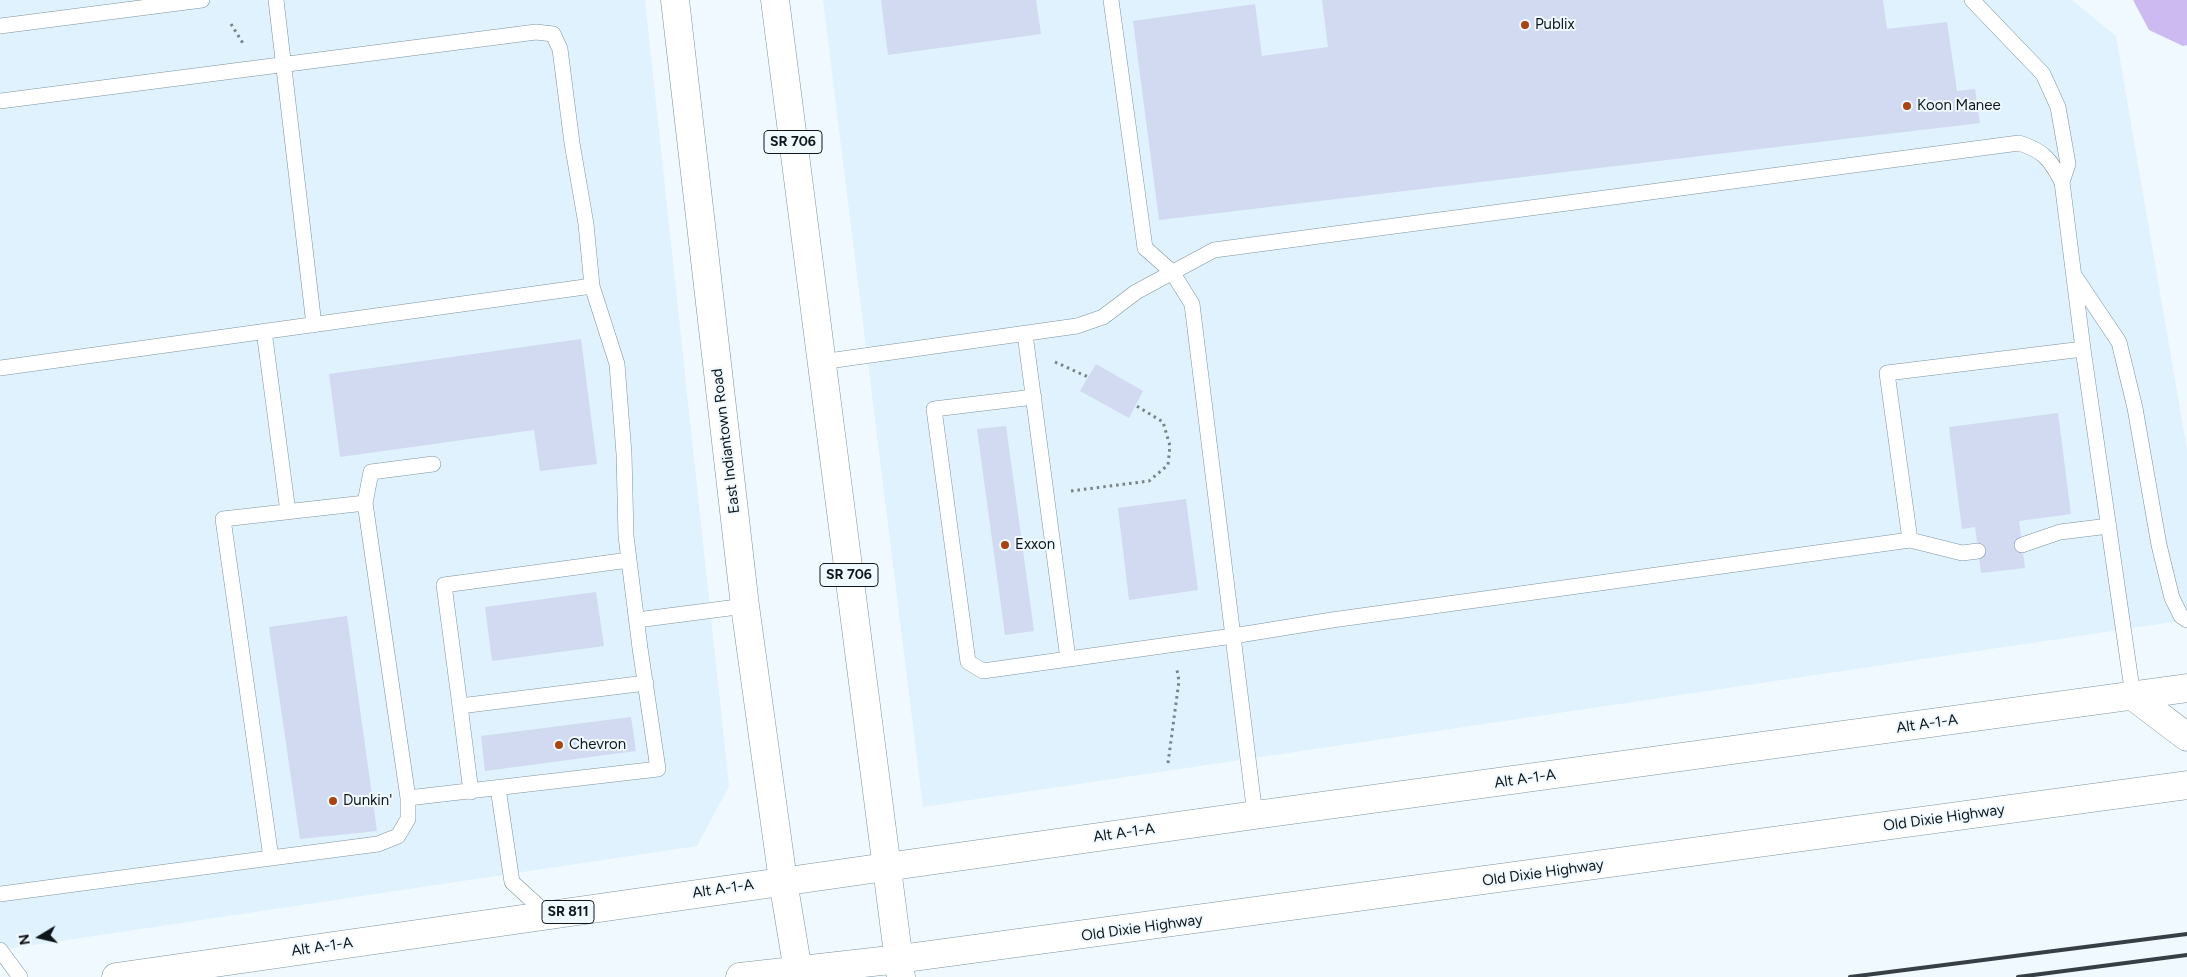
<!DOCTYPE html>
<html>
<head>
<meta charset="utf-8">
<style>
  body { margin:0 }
  #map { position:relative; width:2187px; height:977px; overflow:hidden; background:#f0f9ff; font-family:Figtree,sans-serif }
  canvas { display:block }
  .north { position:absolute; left:15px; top:912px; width:50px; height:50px; -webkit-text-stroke:4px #f0f9ff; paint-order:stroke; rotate:261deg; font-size:14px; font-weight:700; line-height:20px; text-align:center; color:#0f171c }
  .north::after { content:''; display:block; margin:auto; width:18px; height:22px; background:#0f171c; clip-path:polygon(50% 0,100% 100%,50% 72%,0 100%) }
</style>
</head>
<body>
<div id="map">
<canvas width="2187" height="977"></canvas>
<div class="north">N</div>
</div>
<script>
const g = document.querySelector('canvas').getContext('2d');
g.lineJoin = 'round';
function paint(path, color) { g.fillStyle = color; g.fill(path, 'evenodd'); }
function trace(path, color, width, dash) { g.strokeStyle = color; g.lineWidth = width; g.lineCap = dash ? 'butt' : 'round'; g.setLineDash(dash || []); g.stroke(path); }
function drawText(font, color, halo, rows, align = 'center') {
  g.font = font + ' Figtree,sans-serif'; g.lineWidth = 4; g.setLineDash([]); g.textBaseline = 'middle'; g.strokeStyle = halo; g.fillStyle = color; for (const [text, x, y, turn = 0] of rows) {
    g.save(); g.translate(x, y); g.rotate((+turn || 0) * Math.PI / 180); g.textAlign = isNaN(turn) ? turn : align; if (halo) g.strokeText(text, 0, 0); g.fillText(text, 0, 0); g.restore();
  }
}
paint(new Path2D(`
  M0,0H645L729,786L697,846L0,950Z
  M823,0H2072L2116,36L2187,450V620L923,807Z`), '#dff2fd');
paint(new Path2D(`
  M2133,0H2187V45L2183,46L2149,30Z`), '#cdbaf0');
paint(new Path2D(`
  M881,0H1036L1041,34L888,55Z
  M1322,0H1883L1887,29L1947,22L1957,91L1975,89L1980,123L1159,220L1133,21L1255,4L1262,56L1328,47Z
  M581,339L597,464L540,471L534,430L340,457L329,374Z
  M1096,364L1143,391L1129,418L1080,391Z
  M2058,413L2071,514L2019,521L2025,568L1981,573L1975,527L1962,529L1949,427Z
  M1006,426L1034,631L1005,635L977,429Z
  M1186,499L1198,590L1129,600L1118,508Z
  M596,592L604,646L492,661L485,607Z
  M347,616L377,831L300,839L269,627Z
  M631,717L636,751L485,771L481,736Z`), '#d1daf0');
const lane = new Path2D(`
  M276,0L314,325
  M1111,0L1145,248L1172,272L1192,304L1255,815
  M1972,0L2043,74L2058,107L2068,164L2062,182
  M0,26L202,0
  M0,101L536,32L553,34L560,49L572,143L586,224L592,286L617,364L624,454L626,536L640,648L658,769L408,798V819L398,836L378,844L271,858
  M2076,278L2119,342L2135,408L2159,545L2172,598L2181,616L2187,620
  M264,331L288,512
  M1025,334L1068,659
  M821,362L1077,326L1103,317L1136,292L1214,250L2019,143C2044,151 2050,159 2062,182L2083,349L2133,696
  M0,368L592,286
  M1034,397L934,409L968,662L983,671L1233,636L1332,620L1910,540L1887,373L2083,349
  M1910,540L1962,553L1978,551
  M2022,545L2060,532L2109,526
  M629,560L444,585L460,706L646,683
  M637,620L745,606
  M460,706L471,792
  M498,788L512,882L548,915
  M408,798L365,503L371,472L433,464
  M0,894L271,858L223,519L365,503
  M0,950L20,977`);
const secondary = new Path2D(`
  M2133,696L2187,737
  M886,867L1255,815L2187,688
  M899,959L2187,785`);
const primary = new Path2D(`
  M675,0L745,606L783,881L799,977
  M775,0L901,977
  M116,977L886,867
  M740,977L899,959`);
trace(lane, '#7d939f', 16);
trace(secondary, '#7d939f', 29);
trace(primary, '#7d939f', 29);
trace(new Path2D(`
  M231,24L244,45
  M1055,362L1088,377
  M1071,491L1149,481L1168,465L1170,446L1163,422L1135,405
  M1168,763L1179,681L1177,670`), '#798287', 3, [2.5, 4]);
trace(lane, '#fff', 15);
trace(secondary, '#fff', 28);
trace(primary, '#fff', 28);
trace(new Path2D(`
  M1850,977L2187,934
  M2018,977L2187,955`), '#373f44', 4);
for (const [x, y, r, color] of [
  [1525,25,5,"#a94413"],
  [1907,106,5,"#a94413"],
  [1005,545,5,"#a94413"],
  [559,745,5,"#a94413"],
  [333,801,5,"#a94413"]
]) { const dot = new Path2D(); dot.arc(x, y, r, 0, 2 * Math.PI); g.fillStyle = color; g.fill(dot); trace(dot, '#f0f9ff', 2); }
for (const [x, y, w] of [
  [793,142,58],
  [849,575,58],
  [568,912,52]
]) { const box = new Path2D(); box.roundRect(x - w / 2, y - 11.5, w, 23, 4); g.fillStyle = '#f0f9ff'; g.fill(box); trace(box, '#0f171c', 1); }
drawText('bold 14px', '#0f171c', null, [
  ["SR 706",793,142],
  ["SR 706",849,575],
  ["SR 811",568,912]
]);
drawText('15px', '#0f171c', '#f0f9ff', [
  ["Publix",1535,25],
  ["Koon Manee",1917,106],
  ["Exxon",1015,545],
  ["Chevron",569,745],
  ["Dunkin'",343,801]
], 'left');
drawText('15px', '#0f171c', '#f0f9ff', [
  ["East Indiantown Road",726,441,-97],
  ["Alt A-1-A",1927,724,-8],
  ["Alt A-1-A",1525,779,-8],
  ["Old Dixie Highway",1944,818,-8],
  ["Alt A-1-A",1124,833,-8],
  ["Old Dixie Highway",1543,873,-8],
  ["Alt A-1-A",723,889,-8],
  ["Old Dixie Highway",1142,928,-8],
  ["Alt A-1-A",322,947,-8]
]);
</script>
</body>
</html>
